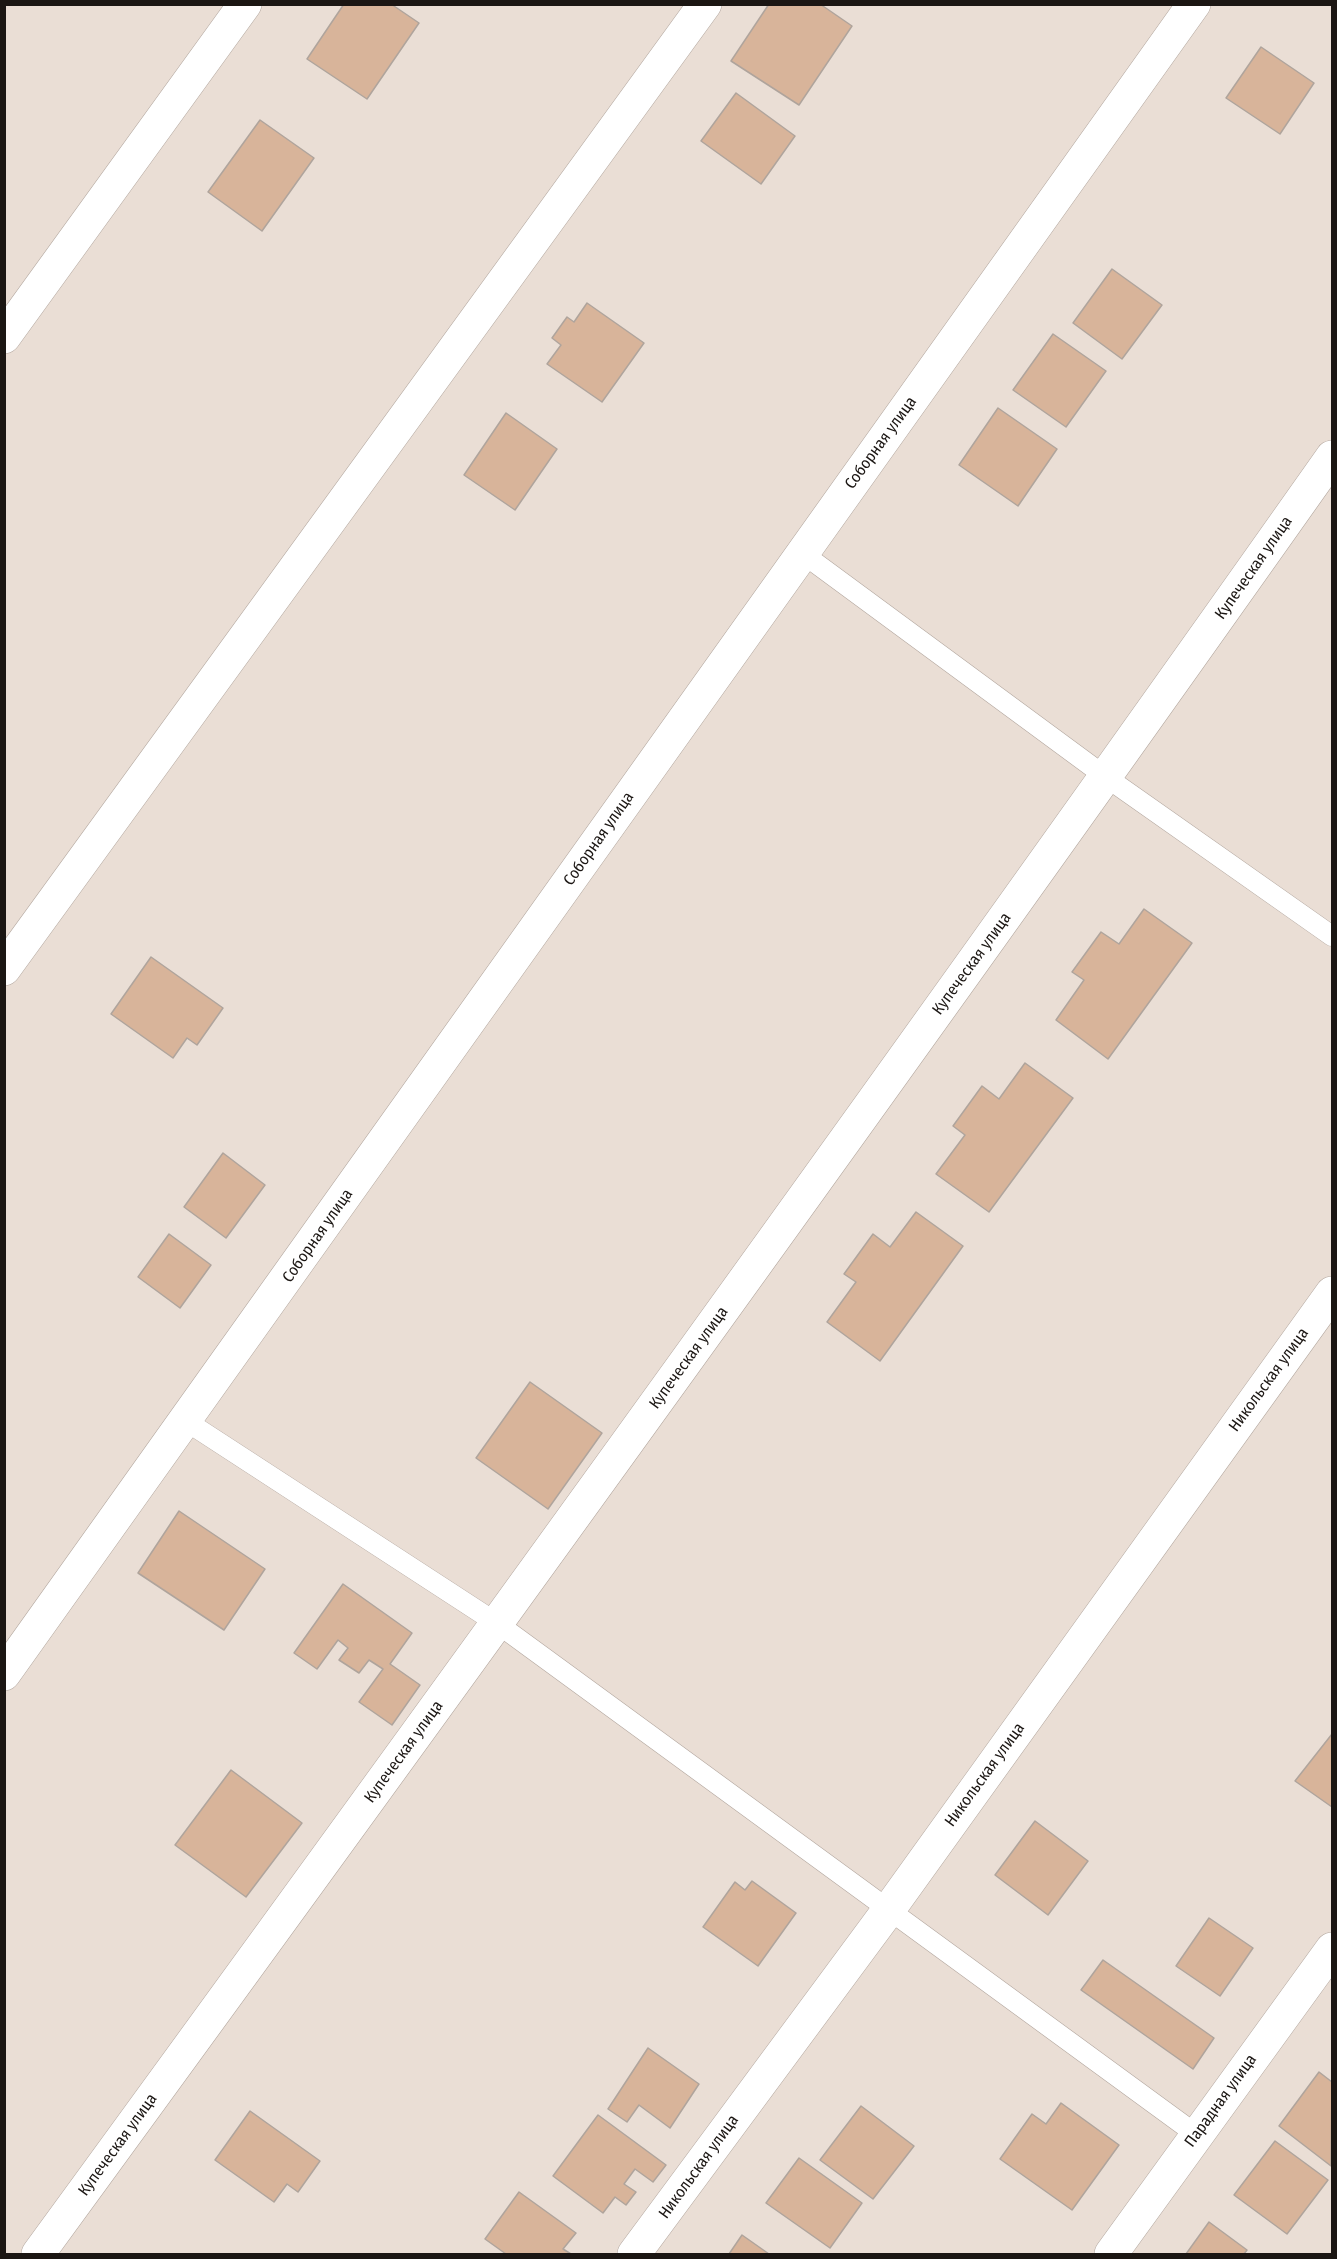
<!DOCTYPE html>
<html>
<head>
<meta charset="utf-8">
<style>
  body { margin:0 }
  #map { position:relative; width:1337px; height:2259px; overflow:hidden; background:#eaded5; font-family:"Fira Sans Condensed",sans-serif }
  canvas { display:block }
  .frame { position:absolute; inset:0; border:6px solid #1b1613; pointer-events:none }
</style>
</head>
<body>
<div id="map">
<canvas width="1337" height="2259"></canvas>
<div class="frame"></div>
</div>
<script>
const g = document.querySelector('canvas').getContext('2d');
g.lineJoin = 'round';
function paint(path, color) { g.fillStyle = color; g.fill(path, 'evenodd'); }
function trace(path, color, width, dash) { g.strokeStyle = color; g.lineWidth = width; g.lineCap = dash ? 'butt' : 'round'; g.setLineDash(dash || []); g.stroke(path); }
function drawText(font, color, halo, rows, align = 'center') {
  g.font = font + ' "Fira Sans Condensed",sans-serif'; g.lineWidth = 6; g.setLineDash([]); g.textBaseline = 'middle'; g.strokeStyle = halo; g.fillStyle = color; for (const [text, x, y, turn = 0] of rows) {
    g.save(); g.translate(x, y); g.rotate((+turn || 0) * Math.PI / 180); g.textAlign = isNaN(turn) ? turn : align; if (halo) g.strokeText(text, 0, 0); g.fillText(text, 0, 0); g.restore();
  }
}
const building = new Path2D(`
  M344,4H391L419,23L367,99L307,59Z
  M769,4H820L852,26L799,105L731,61Z
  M1261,47L1314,83L1280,134L1226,98Z
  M736,93L795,136L761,184L701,141Z
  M260,120L314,158L262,231L208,192Z
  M1112,269L1162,305L1122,359L1073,323Z
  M587,303L644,343L602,402L547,364L561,345L552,338L567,317L574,322Z
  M1053,334L1106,371L1066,427L1013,390Z
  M998,408L1057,449L1018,506L959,465Z
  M506,413L557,449L515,510L464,475Z
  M1144,909L1192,943L1108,1059L1056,1020L1084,980L1072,972L1101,932L1119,944Z
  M151,957L223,1008L197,1045L187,1038L173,1058L111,1014Z
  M1025,1063L1073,1098L989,1212L936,1174L965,1135L953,1126L982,1086L999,1099Z
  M223,1153L265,1185L226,1238L184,1207Z
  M916,1212L963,1246L880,1361L827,1322L856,1282L844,1274L873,1234L890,1247Z
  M169,1234L211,1265L180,1308L138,1277Z
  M530,1382L602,1433L548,1509L476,1458Z
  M179,1511L265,1569L224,1630L138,1573Z
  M343,1584L412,1633L390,1664L420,1685L392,1725L359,1702L383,1669L369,1660L359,1673L339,1660L348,1648L338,1640L317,1669L294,1653Z
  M1332,1734V1807L1295,1781Z
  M231,1770L302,1823L246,1897L175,1845Z
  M1035,1821L1088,1861L1048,1915L995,1875Z
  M752,1881L796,1913L758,1966L703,1927L735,1882L745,1890Z
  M1209,1918L1253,1948L1220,1996L1176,1966Z
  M1103,1960L1214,2038L1193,2069L1081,1990Z
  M648,2048L699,2084L670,2128L639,2105L627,2122L608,2109Z
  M1319,2072L1332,2082L1331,2166L1279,2126Z
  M1061,2103L1119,2145L1072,2210L1000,2159L1032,2114L1046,2124Z
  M861,2106L914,2146L873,2199L820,2160Z
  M250,2111L320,2161L298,2192L287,2184L274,2202L215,2160Z
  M598,2115L666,2165L653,2182L635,2169L624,2184L636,2192L626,2205L615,2197L603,2213L553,2176Z
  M1275,2141L1328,2180L1287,2234L1234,2195Z
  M799,2158L862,2203L830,2248L766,2203Z
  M519,2192L576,2233L563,2249L571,2254H506L485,2239Z
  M1209,2222L1247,2250L1244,2254H1186Z
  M742,2235L769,2254H729Z`);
paint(building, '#d8b49a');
trace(building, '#afa49c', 1.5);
const lane = new Path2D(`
  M802,553L1106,777L1332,936
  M186,1421L498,1624L1197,2135`);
const street = new Path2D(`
  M4,337L245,4
  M4,969L705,4
  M4,1674L1194,4
  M38,2254C473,1658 906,1060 1332,457
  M634,2254L890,1908L1332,1293
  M1111,2254L1332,1949`);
trace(lane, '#b2a69e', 21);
trace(street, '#b2a69e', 34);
trace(lane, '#fff', 20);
trace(street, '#fff', 33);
drawText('16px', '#1b1613', '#fff', [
  ["Соборная улица",881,443,-54],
  ["Купеческая улица",1254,568,-55],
  ["Соборная улица",599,839,-55],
  ["Купеческая улица",972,964,-54],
  ["Соборная улица",318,1236,-55],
  ["Купеческая улица",689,1358,-54],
  ["Никольская улица",1269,1380,-54],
  ["Купеческая улица",404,1752,-54],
  ["Никольская улица",985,1775,-54],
  ["Парадная улица",1221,2101,-54],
  ["Купеческая улица",118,2145,-54],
  ["Никольская улица",699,2167,-54]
]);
</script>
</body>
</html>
